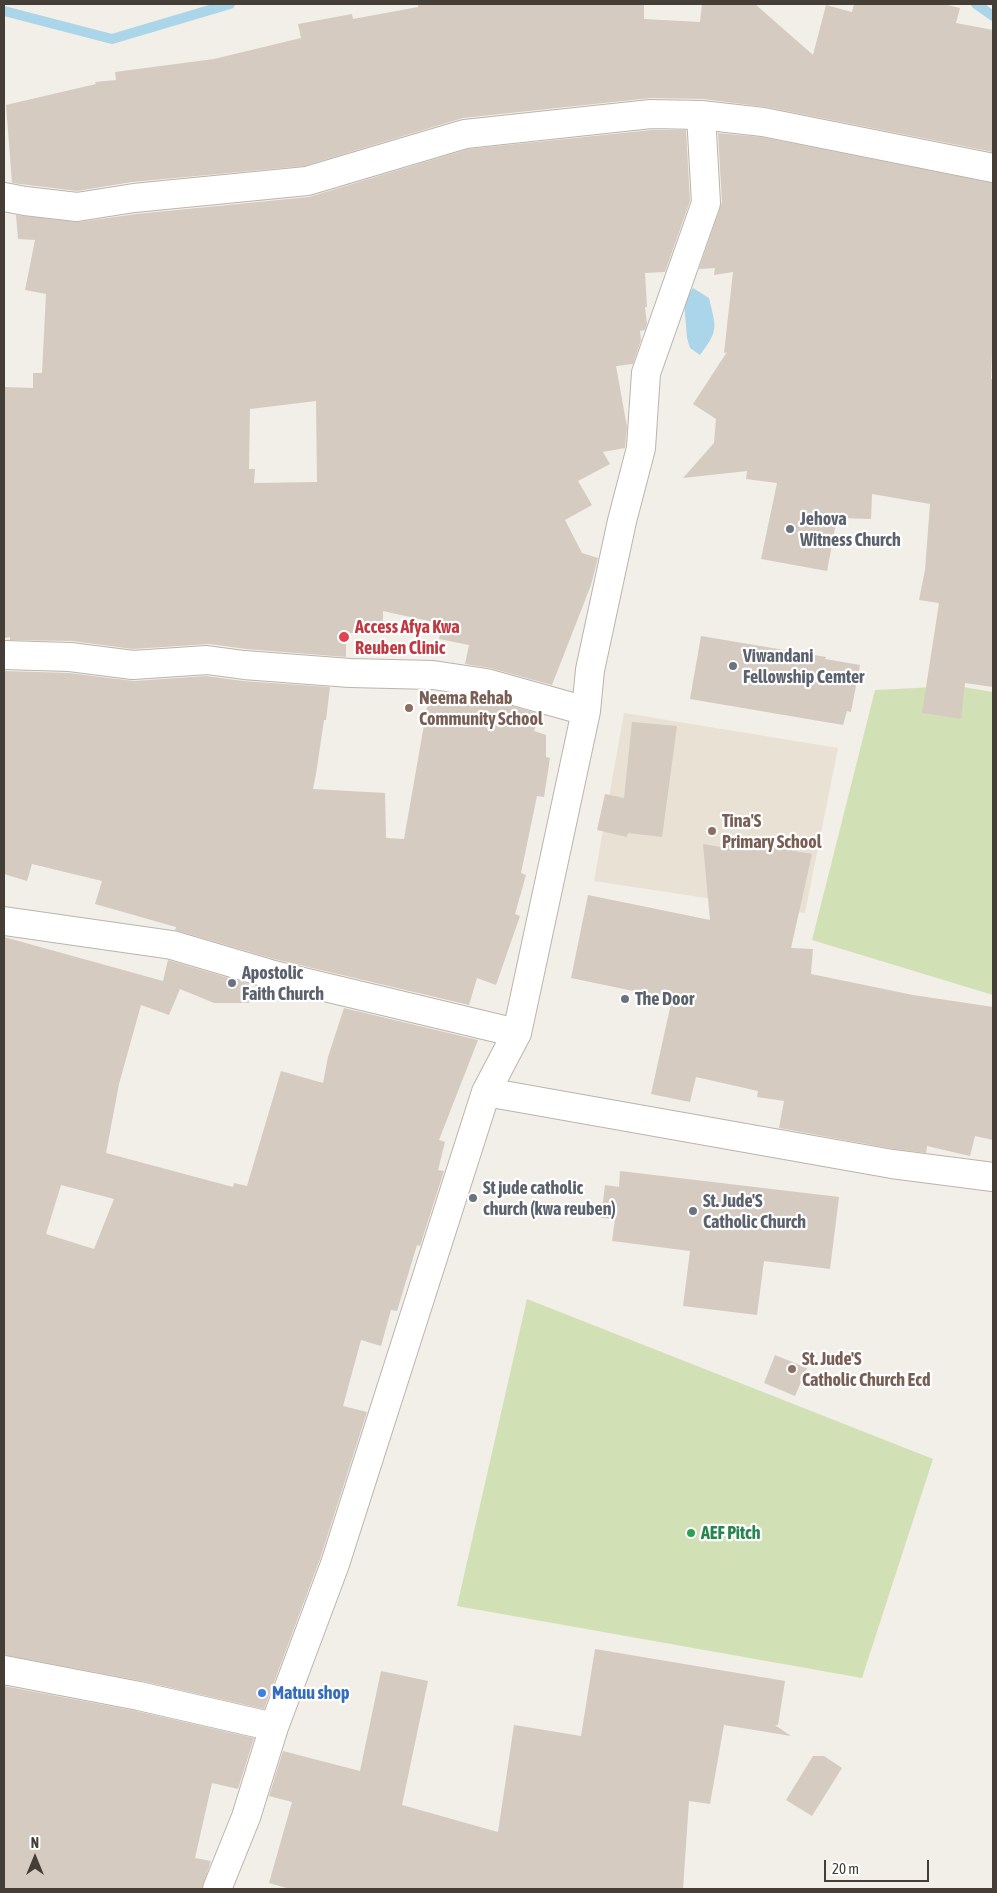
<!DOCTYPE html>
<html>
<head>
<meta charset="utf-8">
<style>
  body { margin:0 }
  #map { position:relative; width:997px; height:1893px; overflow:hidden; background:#f2eee8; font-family:"Asap Condensed",sans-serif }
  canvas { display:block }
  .frame { position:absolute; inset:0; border:5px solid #443e37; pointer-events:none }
  .north { position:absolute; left:10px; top:1833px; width:50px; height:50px; -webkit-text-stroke:4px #fff; paint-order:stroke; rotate:0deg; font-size:14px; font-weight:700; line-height:20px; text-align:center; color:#443e37 }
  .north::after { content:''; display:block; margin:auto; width:18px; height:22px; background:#443e37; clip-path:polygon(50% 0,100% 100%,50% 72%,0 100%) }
  .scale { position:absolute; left:824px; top:1860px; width:105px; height:22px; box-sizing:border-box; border:2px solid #443e37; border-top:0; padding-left:6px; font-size:15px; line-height:18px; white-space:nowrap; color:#443e37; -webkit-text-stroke:4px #fff; paint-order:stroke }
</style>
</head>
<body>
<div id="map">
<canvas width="997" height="1893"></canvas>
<div class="frame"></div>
<div class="north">N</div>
<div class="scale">20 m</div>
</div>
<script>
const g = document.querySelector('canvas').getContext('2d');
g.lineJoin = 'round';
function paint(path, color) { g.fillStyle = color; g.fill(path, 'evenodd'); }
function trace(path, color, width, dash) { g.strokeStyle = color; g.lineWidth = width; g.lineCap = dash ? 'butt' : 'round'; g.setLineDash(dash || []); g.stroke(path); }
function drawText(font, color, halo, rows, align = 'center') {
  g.font = font + ' "Asap Condensed",sans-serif'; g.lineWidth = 4.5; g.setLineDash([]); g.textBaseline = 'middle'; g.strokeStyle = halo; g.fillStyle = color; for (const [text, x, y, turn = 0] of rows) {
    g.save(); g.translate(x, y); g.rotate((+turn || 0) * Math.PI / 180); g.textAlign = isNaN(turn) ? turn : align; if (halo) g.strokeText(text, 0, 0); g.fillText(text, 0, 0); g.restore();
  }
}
paint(new Path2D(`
  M624,713L838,748L805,913L594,881Z`), '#e9e1d3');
paint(new Path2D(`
  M957,686L993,692V995L812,940L875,690Z
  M527,1299L933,1459L862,1678L457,1606Z`), '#d2e1b5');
paint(new Path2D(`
  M693,288L709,298C716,328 719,330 700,355L690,348L687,338L684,301Z`), '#abd5e8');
trace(new Path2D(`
  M976,4L993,16
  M4,11L112,39L230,4`), '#abd5e8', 10);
paint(new Path2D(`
  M418,4H644V19L700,22L702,4H755L813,55L826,5L852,12L854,4H943L960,8L956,23L993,30V152L766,107L703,99L651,98L463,118L304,166L132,182L77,191L12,183L6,105L96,84L95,82L116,80L115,72L214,59L301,38L298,24L352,14L353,19L418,7Z
  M652,130H686L690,201L665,272L645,273L647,307H645L647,324L645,330L640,331L641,340L633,364L616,366L627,427L625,448L603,452L610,464L578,481L592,505L565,520L582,553L598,558L591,585L552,685L490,668L465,664L469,645L439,639L442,624L383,611V633H346V657L246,649L209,644L133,649L72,641L10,640V637L4,638V387L33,388V373H42L46,294L25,290L35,240L18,239L16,215L79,222L136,214L309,197L468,149ZM316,401L317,482L254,483L255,469H249L250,409Z
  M718,133L761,137L993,183V330L991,379H993V687L965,683L961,719L922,713L939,603L919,600L925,570L930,504L872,494L871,519L837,518L827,571L761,559L777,483L746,479L747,471L683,478L714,443L716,419L693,404L727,352L724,353L733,272L714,275L715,268L699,269L722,202Z
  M701,636L826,657L825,659L860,665L851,712L847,711L843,725L690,699Z
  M5,671L69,673L134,681L206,676L243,681L330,687L326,720H324L316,774L313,789L385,793L386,838L404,839L428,702L457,706L459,695L483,698L540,714L534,731L546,735V757L550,758L544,797L537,796L521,873L526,875L515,914L520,916L496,985L477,978L469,1005L274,959L175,930L176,927L95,904L102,881L32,864L27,881L4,874Z
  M632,722L677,726L662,837L628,833L627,837L597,830L605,794L624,798Z
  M728,839L812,854L791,948L813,949L811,974L913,995L993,1007V1140L975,1136L970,1156L927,1146L926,1153L894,1149L779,1128L784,1101L757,1097L758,1091L696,1077L690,1102L651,1094L672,999L571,978L588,895L710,920L703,844L726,848Z
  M4,937L163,981L168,960L249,984V1003H214L180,989L169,1015L141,1005L119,1084L106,1153L233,1187L234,1183L247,1186L281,1071L323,1083L328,1057L344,1008L478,1040L439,1140L445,1142L438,1170L444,1171L420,1246L417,1245L397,1311L391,1310L381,1346L361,1340L343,1406L367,1412L320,1559L264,1709L142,1681L4,1655ZM61,1185L114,1199L94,1249L46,1234Z
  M620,1171L839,1197L830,1269L764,1261L757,1315L683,1306L690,1251L612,1241L615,1219L601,1218L605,1185L619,1187Z
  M775,1355L807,1368L795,1396L764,1383Z
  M595,1649L785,1681L778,1725H775L791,1736L724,1725L710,1804L689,1801L683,1889H290L269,1883L292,1802L269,1796L283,1751L360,1771L381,1671L428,1681L402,1805L498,1832L514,1725L581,1736Z
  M4,1686L136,1711L254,1738L238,1789L212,1783L195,1858L211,1861L202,1889H4Z
  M813,1756H824L842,1768L812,1816L786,1800Z`), '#d5cbc1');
const minor = new Path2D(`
  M4,197L25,201L77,207L134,198L307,181L465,134L651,114L701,115L763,122L993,168
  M4,655L70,657L133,665L207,660L244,665L350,673L433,675L486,683L586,711
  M4,921L172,945L270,974L517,1033
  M486,1092L517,1033L586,711L590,670L622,521L641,448L646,373L706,203L701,115
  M4,1670L139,1696L274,1727
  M217,1889L246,1817L274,1727L335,1564L486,1092L892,1164L993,1177`);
trace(minor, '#bcb4ab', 30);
trace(minor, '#fff', 28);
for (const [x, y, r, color] of [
  [790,529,5,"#6b7280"],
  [344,637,6,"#e0444e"],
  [733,666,5,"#6b7280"],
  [409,708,5,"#8d6e63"],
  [712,831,5,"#8d6e63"],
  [232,983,5,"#6b7280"],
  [625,999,5,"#6b7280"],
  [473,1198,5,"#6b7280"],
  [693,1211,5,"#6b7280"],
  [792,1369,5,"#8d6e63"],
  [691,1533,5,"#2e9e5b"],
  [262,1693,5,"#3f7fe0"]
]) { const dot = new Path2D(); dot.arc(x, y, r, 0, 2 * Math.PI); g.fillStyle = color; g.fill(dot); trace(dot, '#fff', 2); }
drawText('bold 18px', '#5b616d', '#fff', [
  ["Jehova",800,519],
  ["Witness Church",800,540],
  ["Viwandani",743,656],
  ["Fellowship Cemter",743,677],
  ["Apostolic",242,973],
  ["Faith Church",242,994],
  ["The Door",635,999],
  ["St jude catholic",483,1188],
  ["church (kwa reuben)",483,1209],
  ["St. Jude'S",703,1201],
  ["Catholic Church",703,1222]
], 'left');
drawText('bold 18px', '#be3a42', '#fff', [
  ["Access Afya Kwa",355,627],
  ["Reuben Clinic",355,648]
], 'left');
drawText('bold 18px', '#785e54', '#fff', [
  ["Neema Rehab",419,698],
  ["Community School",419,719],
  ["Tina'S",722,821],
  ["Primary School",722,842],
  ["St. Jude'S",802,1359],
  ["Catholic Church Ecd",802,1380]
], 'left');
drawText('bold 18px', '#27864d', '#fff', [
  ["AEF Pitch",701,1533]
], 'left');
drawText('bold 18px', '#366cbe', '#fff', [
  ["Matuu shop",272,1693]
], 'left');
</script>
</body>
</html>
